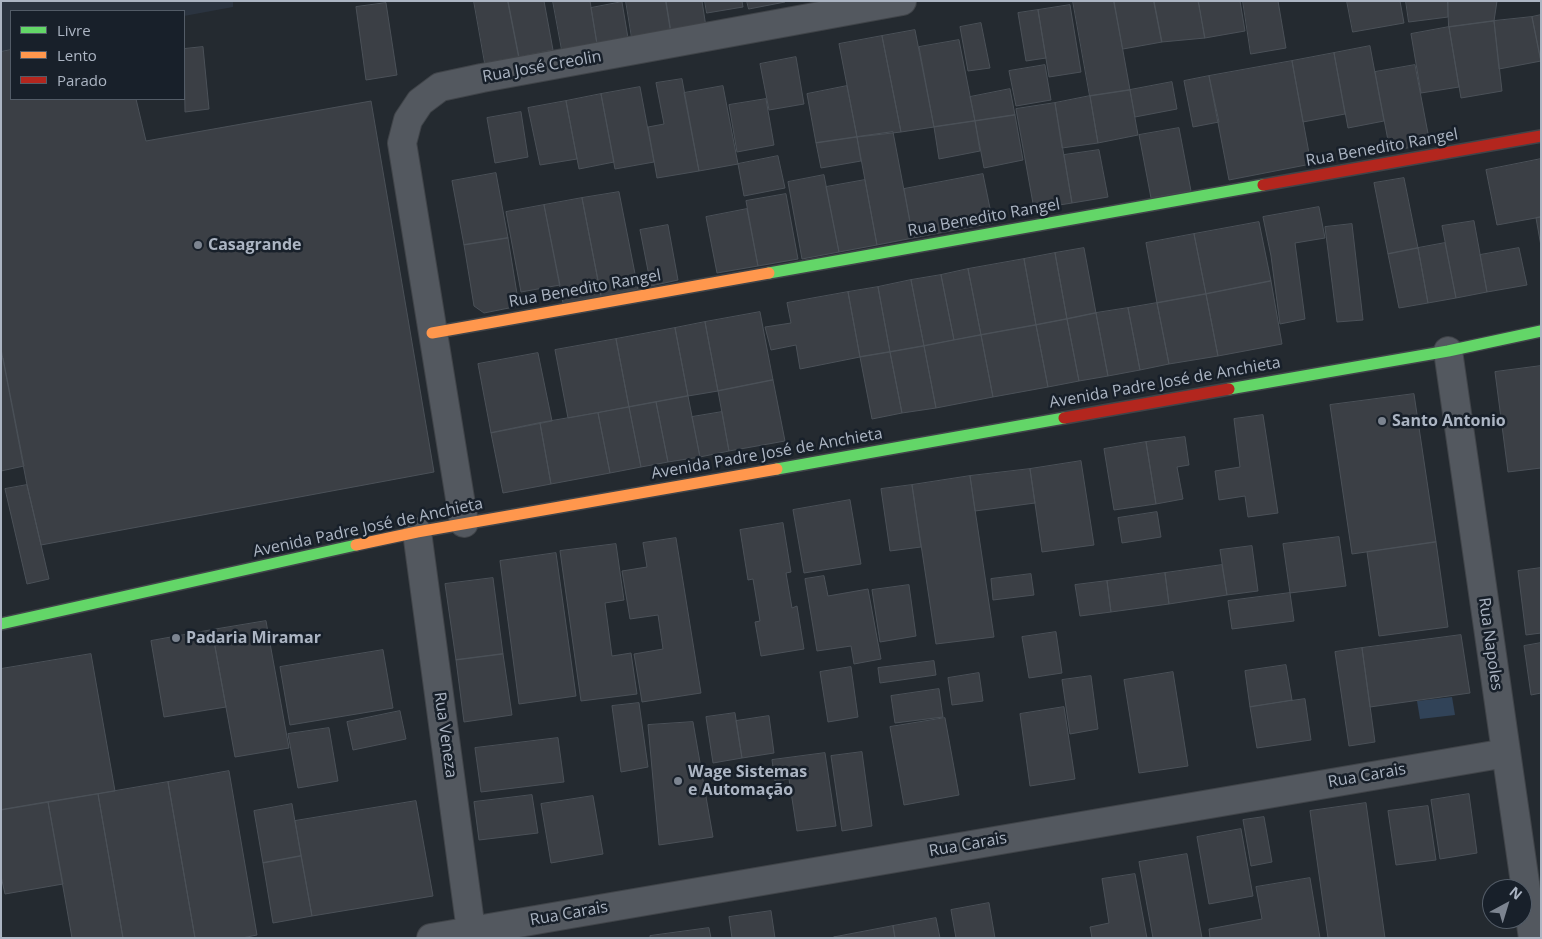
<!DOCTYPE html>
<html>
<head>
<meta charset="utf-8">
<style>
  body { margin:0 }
  #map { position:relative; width:1542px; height:939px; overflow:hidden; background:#242a30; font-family:"Open Sans",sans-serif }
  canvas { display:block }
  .frame { position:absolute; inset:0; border:2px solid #acb5c3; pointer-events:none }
  .legend { position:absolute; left:10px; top:10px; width:175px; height:90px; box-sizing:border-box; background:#18202a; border:1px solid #535c67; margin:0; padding:6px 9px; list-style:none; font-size:15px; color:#acb5c3 }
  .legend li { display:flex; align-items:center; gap:10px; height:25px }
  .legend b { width:25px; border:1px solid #535c67 }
  .north { position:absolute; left:1482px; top:879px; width:50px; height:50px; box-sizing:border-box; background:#18202a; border:1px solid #535c67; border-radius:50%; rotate:39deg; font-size:14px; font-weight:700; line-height:20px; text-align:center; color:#acb5c3 }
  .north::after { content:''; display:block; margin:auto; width:18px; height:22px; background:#7c8490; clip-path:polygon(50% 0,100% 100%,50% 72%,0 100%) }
</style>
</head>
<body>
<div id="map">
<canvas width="1542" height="939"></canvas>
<div class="frame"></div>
<ul class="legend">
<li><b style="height:6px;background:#63d668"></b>Livre</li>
<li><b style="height:6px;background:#ff974d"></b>Lento</li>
<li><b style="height:6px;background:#b3261e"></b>Parado</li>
</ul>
<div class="north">N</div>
</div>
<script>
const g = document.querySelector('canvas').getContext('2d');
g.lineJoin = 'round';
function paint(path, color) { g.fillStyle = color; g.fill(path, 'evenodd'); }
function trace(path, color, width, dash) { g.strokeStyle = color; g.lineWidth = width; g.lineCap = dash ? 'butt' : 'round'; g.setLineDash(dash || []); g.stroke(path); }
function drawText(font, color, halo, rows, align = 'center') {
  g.font = font + ' "Open Sans",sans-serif'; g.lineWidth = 5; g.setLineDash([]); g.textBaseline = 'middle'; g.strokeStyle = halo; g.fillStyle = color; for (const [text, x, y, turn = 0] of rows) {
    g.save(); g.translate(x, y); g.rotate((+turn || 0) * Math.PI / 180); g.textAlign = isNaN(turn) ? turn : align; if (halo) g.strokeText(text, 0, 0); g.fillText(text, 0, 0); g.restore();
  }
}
paint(new Path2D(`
  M1,1H233V7L184,16V11H11V50L1,52Z`), '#2b3440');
paint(new Path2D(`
  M1452,697L1455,715L1420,719L1417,701Z`), '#314358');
const building = new Path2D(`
  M474,1H508L519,57L485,63Z
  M508,1H544L553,50L519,57Z
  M553,1H590L597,44L562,50Z
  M626,1H666L671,32L632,38Z
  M666,1H702L706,27L671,32Z
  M705,1H742L743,7L707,13Z
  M747,1H785V2L749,9Z
  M1073,1H1114L1130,90L1090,96Z
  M1114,1H1154L1162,42L1123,49Z
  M1154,1H1198L1205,38L1162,42Z
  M1199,1H1240L1245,31L1205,38Z
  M1243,1H1278L1286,48L1251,54Z
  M1347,1H1400L1404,23L1353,32Z
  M1406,1H1448V17L1409,22Z
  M1448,1H1497L1494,21L1449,27Z
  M622,2L628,38L597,44L591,8Z
  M386,3L397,75L366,80L356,7Z
  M1070,5L1081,72L1049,77L1038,10Z
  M1038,10L1046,58L1026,61L1018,13Z
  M1541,15V62L1532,17Z
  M1532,17L1541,61L1499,69L1494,21Z
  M1494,21L1502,91L1461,98L1449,27Z
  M981,23L990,68L968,71L960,27Z
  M1449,27L1459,87L1421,93L1411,34Z
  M915,30L934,127L901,132L882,36Z
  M882,36L901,132L857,137L839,44Z
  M959,40L975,121L934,127L919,47Z
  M1370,46L1384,121L1348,128L1334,53Z
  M203,47L209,109L185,112L184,49Z
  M11,50V99H136L146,141L371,101L434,472L41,545L27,485L1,349V52Z
  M1334,53L1345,114L1303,122L1292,61Z
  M796,57L804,104L769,110L760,64Z
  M1292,61L1311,164L1229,180L1209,76Z
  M1045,65L1051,100L1016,106L1009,71Z
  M1415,65L1430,144L1390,151L1375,72Z
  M1209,76L1219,122L1193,127L1184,81Z
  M682,79L699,171L657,178L648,127L664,124L656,83Z
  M1172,82L1177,109L1135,117L1130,90Z
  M723,86L738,164L699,171L684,93Z
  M847,86L857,137L816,143L807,94Z
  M640,87L654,162L615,169L601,94Z
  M1010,89L1015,115L975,121L970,97Z
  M1130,90L1138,135L1098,143L1090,96Z
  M601,94L614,162L579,169L566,101Z
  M1090,96L1098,143L1062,148L1055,103Z
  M766,99L774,145L737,152L729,105Z
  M566,101L577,159L540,165L528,108Z
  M1055,103L1072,203L1034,209L1016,109Z
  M521,112L528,157L495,163L487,118Z
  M1015,115L1023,160L984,168L975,121Z
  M975,121L980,151L939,159L934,127Z
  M1179,128L1191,191L1151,198L1139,135Z
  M893,132L913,238L877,245L857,137Z
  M857,137L861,161L821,168L816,143Z
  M1099,150L1108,197L1072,203L1064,155Z
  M778,156L785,188L744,196L738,164Z
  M1541,159V217L1497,225L1486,170Z
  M496,173L508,238L464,245L452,181Z
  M983,174L993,223L913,238L904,189Z
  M824,175L839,252L802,259L788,182Z
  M1404,178L1418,248L1388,254L1374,183Z
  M865,180L877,245L839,252L826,187Z
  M619,192L638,289L601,296L582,198Z
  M786,194L798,259L758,266L746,201Z
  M582,198L601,296L563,303L544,205Z
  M544,205L560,285L521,292L506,212Z
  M1319,207L1325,238L1295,243L1305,319L1280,324L1271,256L1263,217Z
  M747,209L758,266L717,273L706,217Z
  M1541,217V246L1536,218Z
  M1474,221L1487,292L1456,298L1442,226Z
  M1259,222L1271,281L1206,294L1194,234Z
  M1352,224L1363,320L1337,322L1325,227Z
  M668,225L678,280L651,286L640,230Z
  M1194,234L1206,294L1157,303L1146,243Z
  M508,238L519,306L484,313L474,306L464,245Z
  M1445,243L1456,298L1428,303L1418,248Z
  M1084,248L1096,313L1067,319L1055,253Z
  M1418,248L1428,303L1399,308L1388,254Z
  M1519,248L1527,285L1487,292L1480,255Z
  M1055,253L1067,319L1036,325L1024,259Z
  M1024,259L1036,325L981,335L968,269Z
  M968,269L981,335L954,340L941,275Z
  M941,275L954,340L924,346L911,280Z
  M911,280L924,346L890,352L878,287Z
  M1271,281L1282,344L1218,356L1206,294Z
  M878,287L890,352L860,357L848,292Z
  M848,292L860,357L800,369L796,345L771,350L765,327L791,323L787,303Z
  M1206,294L1218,356L1169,364L1157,303Z
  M1157,303L1169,364L1140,370L1128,308Z
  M1128,308L1140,370L1108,376L1096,313Z
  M760,312L773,380L718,391L705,322Z
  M1096,313L1108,376L1079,381L1067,319Z
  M1067,319L1079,381L1048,387L1036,325Z
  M705,322L718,391L688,396L675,328Z
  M1036,325L1048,387L993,397L981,335Z
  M675,328L688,396L629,407L616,339Z
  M981,335L993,397L936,408L924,346Z
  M616,339L629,407L568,418L555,350Z
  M924,346L936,408L902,413L890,352Z
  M890,352L902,413L872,419L860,357Z
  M538,353L552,421L491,433L478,364Z
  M1,358H3L24,466L1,471Z
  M1541,366V468L1508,472L1495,372Z
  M773,380L785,441L729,451L718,391Z
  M1414,394L1436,542L1352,554L1330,405Z
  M688,396L700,457L668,462L656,402Z
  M656,402L668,462L641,467L629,407Z
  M629,407L641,467L610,473L598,413Z
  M722,412L729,451L700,457L692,417Z
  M598,413L610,473L551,484L540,423Z
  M1263,415L1278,513L1248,517L1245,496L1219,500L1215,471L1240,467L1234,419Z
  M540,423L551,484L503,493L491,433Z
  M1185,437L1189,465L1177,467L1183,499L1156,504L1146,442Z
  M1146,442L1156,504L1114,510L1104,449Z
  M1081,461L1094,545L1042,552L1030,469Z
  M1030,469L1035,503L975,511L970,476Z
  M970,476L994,637L936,644L912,485Z
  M27,485L49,579L27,584L5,489Z
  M912,485L921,547L890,551L881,489Z
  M850,500L861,564L804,573L793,510Z
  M1157,512L1161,537L1122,543L1118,518Z
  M783,523L791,572L786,573L792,608L797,606L804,649L761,656L755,622L760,621L753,579L748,580L740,530Z
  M1339,537L1346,586L1290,593L1283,544Z
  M676,538L701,693L642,702L634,654L663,649L658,615L630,619L622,571L647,567L643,543Z
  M1436,542L1448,627L1379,636L1367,552Z
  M616,544L624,600L605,603L612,656L631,653L637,694L581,701L560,551Z
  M1252,546L1258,591L1227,595L1220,550Z
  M556,553L576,696L519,704L500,561Z
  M1222,565L1227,595L1169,604L1165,573Z
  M1541,568V633L1526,635L1518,571Z
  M1165,573L1169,604L1111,612L1107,581Z
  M1031,574L1034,595L993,600L991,579Z
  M824,576L828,596L868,589L881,659L854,664L851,646L817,651L805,579Z
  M493,578L503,654L456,660L445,584Z
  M1107,581L1111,612L1080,616L1075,585Z
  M909,585L916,636L880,642L872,590Z
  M1290,593L1294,621L1232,629L1228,601Z
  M266,621L289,748L235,757L212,630Z
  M212,630L226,707L164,717L151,641Z
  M1056,632L1062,673L1029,678L1022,637Z
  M1461,635L1470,693L1370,707L1362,648Z
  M1541,643V693L1531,695L1524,646Z
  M1362,648L1375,742L1349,746L1335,652Z
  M383,650L393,708L290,725L280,667Z
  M91,654L115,791L1,810V669Z
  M503,654L512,715L464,722L456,660Z
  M934,661L936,675L880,683L878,668Z
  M1286,665L1292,700L1250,707L1245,671Z
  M851,667L858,717L828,722L820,672Z
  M1173,672L1188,766L1139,773L1124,680Z
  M979,673L983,701L952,705L948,678Z
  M1091,676L1098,729L1070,734L1062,680Z
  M939,689L943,717L895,723L891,696Z
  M1305,699L1311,740L1257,748L1250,707Z
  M639,703L648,767L621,772L612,706Z
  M1064,707L1075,779L1030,786L1020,714Z
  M400,711L406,739L353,750L347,722Z
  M735,713L742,758L713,763L706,717Z
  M769,716L774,753L742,758L736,721Z
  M945,718L959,795L904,805L890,727Z
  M693,722L713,837L659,845L648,725Z
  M329,728L338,781L298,788L288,734Z
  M558,738L564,782L481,792L475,748Z
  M862,752L872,826L842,831L831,756Z
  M825,753L836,826L797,831L789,779L775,781L772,760Z
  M229,771L257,935L242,938H195L168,782Z
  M168,782L195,938H123L98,794Z
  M98,794L123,938H72L48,802Z
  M1469,794L1477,853L1440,859L1431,800Z
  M532,795L538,833L479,840L474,802Z
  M593,796L603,854L551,863L541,804Z
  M416,801L433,896L312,916L295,821Z
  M48,802L63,884L5,894L1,876V810Z
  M1366,803L1385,938H1328L1310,811Z
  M292,804L301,856L263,863L254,811Z
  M1428,806L1436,860L1396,865L1388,811Z
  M1264,817L1272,862L1251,866L1243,820Z
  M1241,829L1253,896L1209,904L1197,837Z
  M1187,854L1202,938H1153L1139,862Z
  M301,856L312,916L273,923L263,863Z
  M1135,874L1147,938H1092L1090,927L1109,923L1102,879Z
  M1310,878L1320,938H1210L1209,929L1262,919L1256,887Z
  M989,903L995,938H956L951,910Z
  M771,911L775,938H732L729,917Z
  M936,918L940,938H895L893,926Z
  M893,926L895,938L834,937Z
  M709,928L711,938H650V936Z`);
paint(building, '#3b3f45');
trace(building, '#4b5158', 1);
const street = new Path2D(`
  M1448,351L1533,938
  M464,523L402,143L408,120L420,102L440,87L482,78L902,1
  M417,532L472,938
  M431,938L1506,753`);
const fast = new Path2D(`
  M769,273L1263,185
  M1229,389L1448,351L1541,331
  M777,469L1064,418
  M1,624L356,545`);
const slow = new Path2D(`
  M432,333L769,273
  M356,545L417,532L777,469`);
const jam = new Path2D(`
  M1263,185L1541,136
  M1064,418L1229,389`);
trace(street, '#404449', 30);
trace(fast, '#404449', 14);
trace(slow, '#404449', 14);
trace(jam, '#404449', 14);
trace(street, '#53585f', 28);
trace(fast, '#63d668', 11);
trace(slow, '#ff974d', 11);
trace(jam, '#b3261e', 11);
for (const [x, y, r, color] of [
  [198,245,5,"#7c8490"],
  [1382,421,5,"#7c8490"],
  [176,638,5,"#7c8490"],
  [678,781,5,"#7c8490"]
]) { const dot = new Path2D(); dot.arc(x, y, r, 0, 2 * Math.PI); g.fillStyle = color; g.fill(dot); trace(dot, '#18202a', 2); }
drawText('16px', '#acb5c3', '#18202a', [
  ["Rua José Creolin",542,67,-10],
  ["Rua Benedito Rangel",1382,148,-10],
  ["Rua Benedito Rangel",984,218,-10],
  ["Rua Benedito Rangel",585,289,-10],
  ["Avenida Padre José de Anchieta",1165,383,-10],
  ["Avenida Padre José de Anchieta",767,454,-10],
  ["Avenida Padre José de Anchieta",368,528,-12],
  ["Rua Napoles",1490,644,82],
  ["Rua Veneza",445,735,82],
  ["Rua Carais",1367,776,-10],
  ["Rua Carais",968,845,-10],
  ["Rua Carais",569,914,-10]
]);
drawText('bold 16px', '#acb5c3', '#18202a', [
  ["Casagrande",208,245],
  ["Santo Antonio",1392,421],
  ["Padaria Miramar",186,638],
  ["Wage Sistemas",688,772],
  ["e Automação",688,790]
], 'left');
</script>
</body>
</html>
